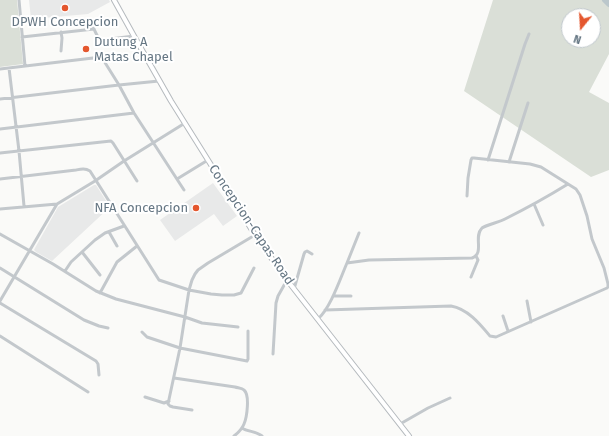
<!DOCTYPE html>
<html>
<head>
<meta charset="utf-8">
<style>
  body { margin:0 }
  #map { position:relative; width:609px; height:436px; overflow:hidden; background:#fafaf8; font-family:"Fira Sans",sans-serif }
  canvas { display:block }
  .north { position:absolute; left:561px; top:8px; width:40px; height:40px; box-sizing:border-box; background:#fff; border:1px solid #c1c8cd; border-radius:50%; rotate:198deg; font-size:11px; font-weight:700; line-height:16px; text-align:center; color:#657683 }
  .north::after { content:''; display:block; margin:auto; width:14px; height:18px; background:#e4572e; clip-path:polygon(50% 0,100% 100%,50% 72%,0 100%) }
</style>
</head>
<body>
<div id="map">
<canvas width="609" height="436"></canvas>
<div class="north">N</div>
</div>
<script>
const g = document.querySelector('canvas').getContext('2d');
g.lineJoin = 'round';
function paint(path, color) { g.fillStyle = color; g.fill(path, 'evenodd'); }
function trace(path, color, width, dash) { g.strokeStyle = color; g.lineWidth = width; g.lineCap = dash ? 'butt' : 'round'; g.setLineDash(dash || []); g.stroke(path); }
function drawText(font, color, halo, rows, align = 'center') {
  g.font = font + ' "Fira Sans",sans-serif'; g.lineWidth = 4; g.setLineDash([]); g.textBaseline = 'middle'; g.strokeStyle = halo; g.fillStyle = color; for (const [text, x, y, turn = 0] of rows) {
    g.save(); g.translate(x, y); g.rotate((+turn || 0) * Math.PI / 180); g.textAlign = isNaN(turn) ? turn : align; if (halo) g.strokeText(text, 0, 0); g.fillText(text, 0, 0); g.restore();
  }
}
paint(new Path2D(`
  M29,0H109L110,2L88,14L31,19Z
  M213,183L237,216L223,226L214,214L175,241L160,220Z
  M94,185H96L110,207L52,261L36,252L34,250L35,248L58,207Z`), '#e8e9e9');
paint(new Path2D(`
  M0,0H17L23,64L0,67Z
  M493,0H609V54L589,92L609,103V170L591,177L464,91ZM569,16H593V40H569Z`), '#dadfd7');
trace(new Path2D(`
  M605,0L609,4`), '#bbc7cb', 6);
const major = new Path2D(`
  M114,0L134,36L171,101L255,235L287,280L409,436`);
trace(major, '#b5babe', 6);
trace(new Path2D(`
  M19,0L25,66
  M91,22L94,29
  M61,32L62,38L61,51
  M22,37L94,29C96,33 97,38 102,40L134,36
  M9,68L19,151L24,206
  M0,69L93,58L101,59L104,61L119,85L134,113L184,190
  M0,99L119,85L159,81
  M0,129L134,113
  M0,153L111,141L113,143L137,181
  M488,160L525,44L529,34
  M509,162L528,103
  M0,179L76,170C81,169 85,168 90,171L159,280L189,290L211,294L222,295H234L241,293L254,268
  M177,179L208,160
  M534,204L543,225
  M0,209L57,204L95,181L124,161L185,123
  M109,232L117,246
  M0,234L53,264L96,291L116,299L185,317L202,323L238,327
  M82,252L100,275
  M347,263L359,233
  M0,268L84,320L99,326L108,328
  M65,271L71,262L95,240L105,233L124,226
  M471,277L478,260L476,256
  M294,289L304,254L305,252L307,251L312,254
  M100,293L117,262L137,246
  M333,296H351
  M0,301L57,204
  M527,301L531,322
  M0,303L96,361L98,364L99,375
  M325,310L451,306C468,309 480,324 490,336L496,337L607,288L608,287V284L604,268L592,239L587,216L580,195L576,189L568,184
  M503,316L508,331
  M318,319C331,307 340,279 347,263L369,260L472,258C485,253 473,237 482,228C486,225 500,222 505,219C527,208 547,197 568,184L541,167L530,164L474,158H472L471,160L468,178L467,196
  M142,332L147,337L180,348L247,361L248,359V331
  M0,336L88,392
  M273,354L276,303L278,296L287,280
  M174,378L235,387C238,388 242,388 244,390C250,395 247,417 244,424C242,429 238,433 234,436
  M145,397L164,403L169,401
  M192,410L173,407L170,406L168,404L180,348L189,290L192,280L195,274L198,270L208,263L255,235
  M400,424L428,408L450,398
  M242,428C248,432 256,431 262,436`), '#c3c8cc', 3);
trace(major, '#fff', 4);
for (const [x, y, r, color] of [
  [65,8,4,"#e4572e"],
  [86,49,4,"#e4572e"],
  [196,208,4,"#e4572e"]
]) { const dot = new Path2D(); dot.arc(x, y, r, 0, 2 * Math.PI); g.fillStyle = color; g.fill(dot); trace(dot, '#fff', 1.5); }
drawText('13px', '#657683', '#fff', [
  ["DPWH Concepcion",65,22],
  ["Dutung A",94,42,"left"],
  ["Matas Chapel",94,57,"left"],
  ["NFA Concepcion",188,208,"right"]
]);
drawText('13px', '#657683', '#fff', [
  ["Concepcion-Capas Road",251,225,56]
]);
</script>
</body>
</html>
